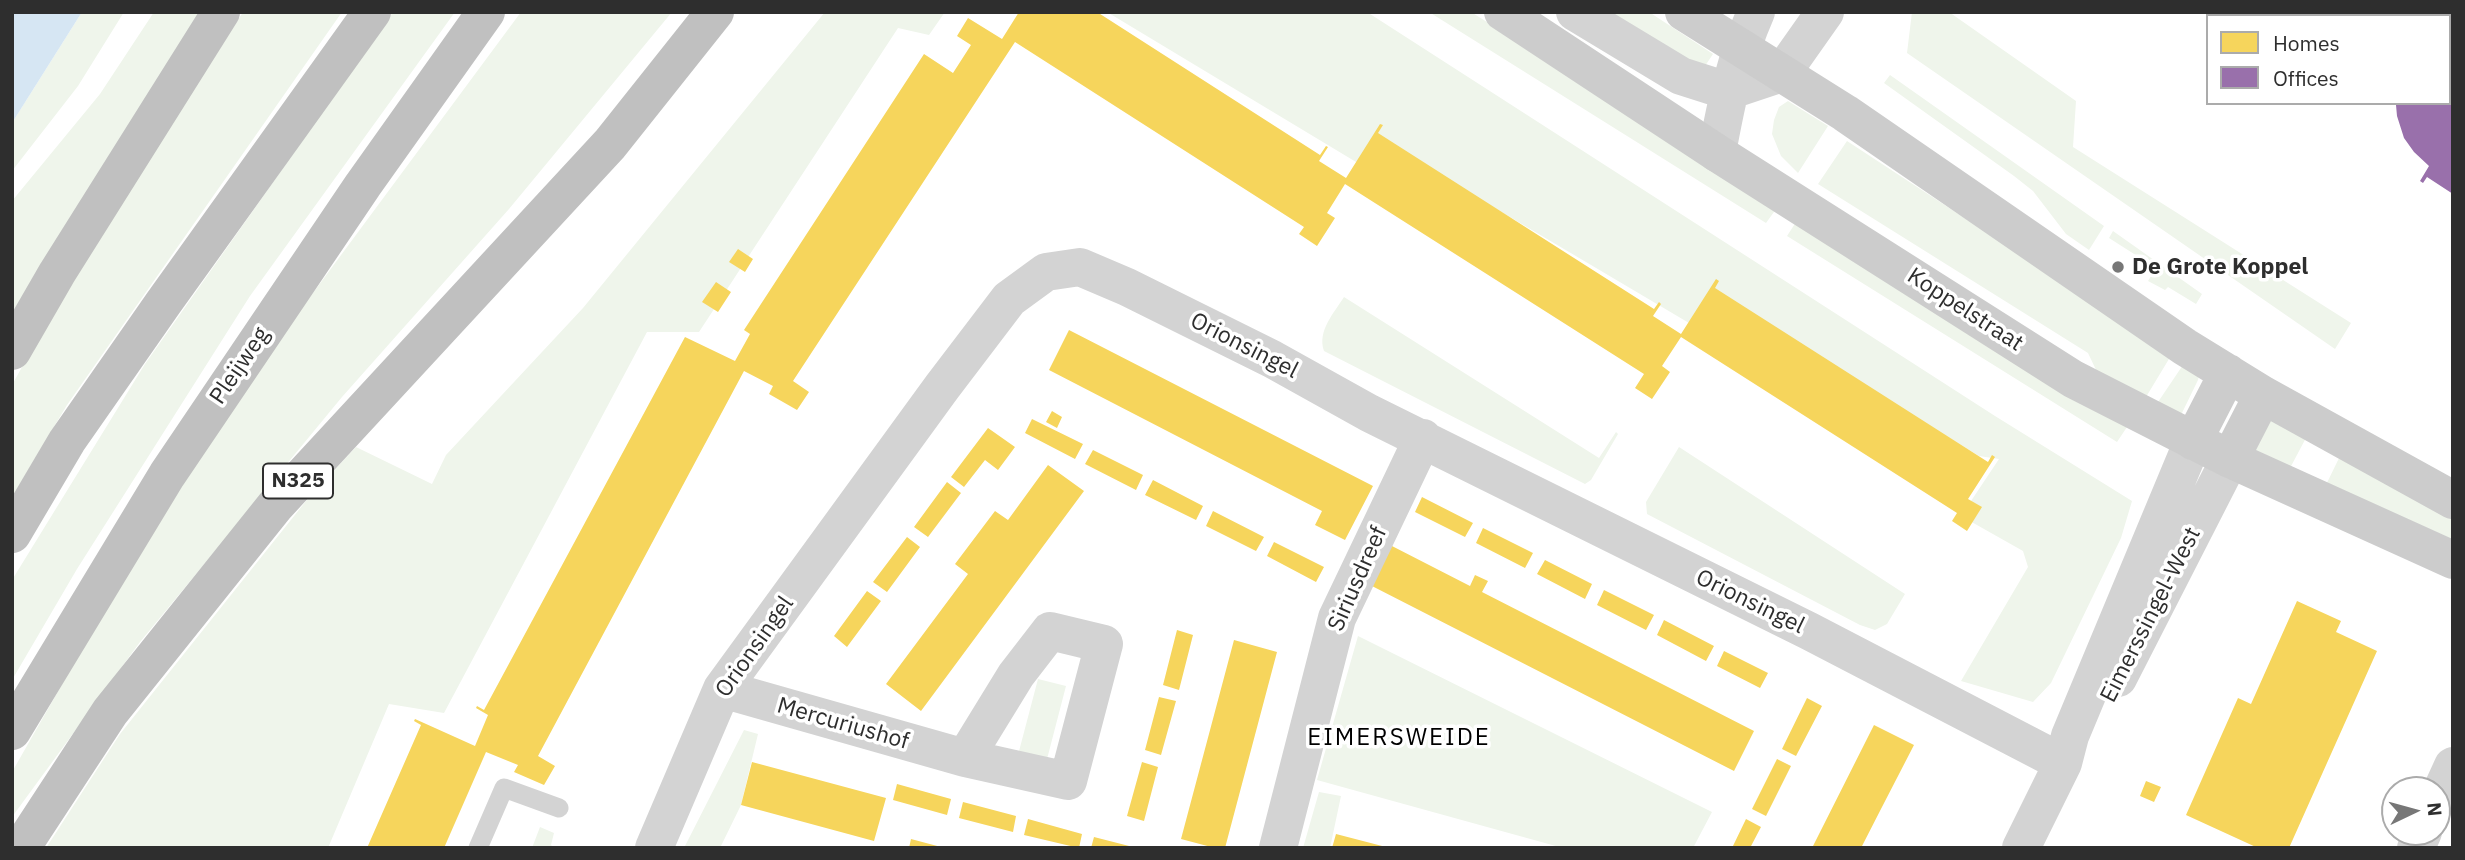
<!DOCTYPE html>
<html>
<head>
<meta charset="utf-8">
<style>
  body { margin:0 }
  #map { position:relative; width:2465px; height:860px; overflow:hidden; background:#fff; font-family:"IBM Plex Sans",sans-serif }
  canvas { display:block }
  .frame { position:absolute; inset:0; border:14px solid #2e2e2e; pointer-events:none }
  .legend { position:absolute; left:2206px; top:14px; width:245px; height:91px; box-sizing:border-box; background:#fff; border:2px solid #ababab; margin:0; padding:9px 12px; list-style:none; font-size:21px; color:#2e2e2e }
  .legend li { display:flex; align-items:center; gap:14px; height:35px }
  .legend b { width:35px; border:2px solid #ababab }
  .north { position:absolute; left:2381px; top:776px; width:70px; height:70px; box-sizing:border-box; background:#fff; border:2px solid #ababab; border-radius:50%; rotate:85deg; font-size:19px; font-weight:700; line-height:28px; text-align:center; color:#2e2e2e }
  .north::after { content:''; display:block; margin:auto; width:24px; height:32px; background:#777; clip-path:polygon(50% 0,100% 100%,50% 72%,0 100%) }
</style>
</head>
<body>
<div id="map">
<canvas width="2465" height="860"></canvas>
<div class="frame"></div>
<ul class="legend">
<li><b style="height:19px;background:#f6d55c"></b>Homes</li>
<li><b style="height:19px;background:#9970ab"></b>Offices</li>
</ul>
<div class="north">N</div>
</div>
<script>
const g = document.querySelector('canvas').getContext('2d');
g.lineJoin = 'round';
function paint(path, color) { g.fillStyle = color; g.fill(path, 'evenodd'); }
function trace(path, color, width, dash) { g.strokeStyle = color; g.lineWidth = width; g.lineCap = dash ? 'butt' : 'round'; g.setLineDash(dash || []); g.stroke(path); }
function drawText(font, color, halo, rows, align = 'center') {
  g.font = font + ' "IBM Plex Sans",sans-serif'; g.lineWidth = 7; g.setLineDash([]); g.textBaseline = 'middle'; g.strokeStyle = halo; g.fillStyle = color; for (const [text, x, y, turn = 0] of rows) {
    g.save(); g.translate(x, y); g.rotate((+turn || 0) * Math.PI / 180); g.textAlign = isNaN(turn) ? turn : align; if (halo) g.strokeText(text, 0, 0); g.fillText(text, 0, 0); g.restore();
  }
}
paint(new Path2D(`
  M82,12H124L78,86L12,171V123Z
  M154,12H201L12,321V201L100,94Z
  M243,12H342L67,405L12,497V385L47,322Z
  M393,12H455L250,296L77,569L12,680V580L145,364Z
  M521,12H672L509,209L342,397L140,642L12,817V772L193,455Z
  M825,12H945L929,35L898,28L699,332H647L444,713L389,704L328,848H46L120,734L310,496L356,447L432,484L446,455L583,308Z
  M1107,12H1367L1995,416L2132,501L2121,538L2051,683L2033,702L1961,681L2028,567L2023,551L1961,516L1999,459L1979,456L1715,293L1689,323L1390,146L1371,171Z
  M1429,12H1471L1779,205L1766,223Z
  M1593,12H1649L1713,54L1701,72Z
  M1912,12H1949L2076,101L2073,147L2351,323L2335,349L1907,53Z
  M1890,75L2104,226L2089,250L2066,234L2033,191L2014,176L1884,83Z
  M1788,101L1828,126L1798,173L1781,156L1772,134L1774,120L1779,107Z
  M1847,141L2172,354L2146,397L2097,372L2088,353L1818,184Z
  M1798,219L2129,424L2117,442L1787,236Z
  M2113,231L2202,294L2196,304L2168,287L2165,290L2148,281L2156,268L2109,238Z
  M1344,297L1599,458L1616,432L1618,434L1591,480L1585,484L1324,351C1317,331 1334,313 1344,297Z
  M2185,362L2199,375L2198,380L2181,415L2158,402Z
  M2268,412L2307,436L2289,470L2250,451Z
  M1679,447L1905,594L1887,624L1875,630L1860,625L1647,514L1646,502Z
  M2341,454L2453,518V551L2323,491Z
  M1358,636L1712,812L1693,848H1563L1317,780Z
  M1038,679L1066,686L1046,763L1018,755Z
  M744,730L758,734L741,805L720,848H689L685,846Z
  M1319,792L1341,796L1330,848H1303Z
  M540,827L554,833L551,845L554,848H532Z`), '#eff5eb');
paint(new Path2D(`
  M12,12H82L12,123Z`), '#d6e6f3');
paint(new Path2D(`
  M1019,12H1097L1320,155L1326,146L1328,147L1319,161L1346,178L1380,124L1383,125L1378,133L1654,309L1659,302L1661,304L1653,316L1681,334L1716,279L1719,281L1715,288L1988,462L1992,455L1995,457L1968,499L1982,507L1967,531L1952,521L1957,513L1681,337L1662,366L1670,372L1652,399L1635,388L1644,374L1345,184L1327,213L1335,218L1317,246L1299,234L1304,227L1015,42L793,381L809,392L797,410L769,394L773,386L744,371L538,756L555,766L544,785L514,772L518,765L486,752L444,848H367L421,725L414,721L415,719L475,746L488,715L476,708L477,706L484,710L685,337L735,361L750,334L744,330L924,54L953,73L971,45L957,36L968,18L1002,39Z
  M738,249L753,259L745,272L729,262Z
  M716,282L731,292L718,312L702,302Z
  M1069,330L1373,486L1345,540L1315,525L1322,511L1049,370Z
  M1052,411L1062,417L1057,428L1046,422Z
  M1032,419L1083,444L1075,459L1025,433Z
  M988,428L1015,447L998,470L985,460L964,487L951,477Z
  M1093,450L1143,475L1136,490L1085,464Z
  M1048,465L1084,491L921,711L886,684L968,574L955,564L995,511L1008,520Z
  M1153,480L1203,506L1196,520L1145,495Z
  M947,482L961,493L928,537L914,527Z
  M1422,497L1473,523L1465,537L1415,512Z
  M1213,511L1264,537L1256,551L1206,526Z
  M1483,528L1533,553L1525,568L1476,543Z
  M907,537L920,547L887,592L873,582Z
  M1274,542L1324,567L1316,582L1267,556Z
  M1390,545L1470,586L1475,575L1488,581L1482,592L1754,731L1734,771L1370,585Z
  M1545,560L1592,584L1585,599L1537,574Z
  M1604,590L1654,615L1646,630L1597,605Z
  M867,591L881,601L847,647L834,636Z
  M2297,601L2341,621L2336,632L2377,651L2289,848H2258L2186,815L2238,698L2251,704Z
  M1664,620L1714,646L1706,661L1657,635Z
  M1177,630L1193,635L1179,690L1163,685Z
  M1234,640L1277,652L1225,848H1215L1181,839Z
  M1724,651L1768,673L1760,688L1717,666Z
  M1159,697L1176,701L1161,755L1145,750Z
  M1807,698L1822,706L1796,756L1782,749Z
  M1874,725L1914,745L1882,807L1861,848H1812Z
  M1777,759L1791,766L1766,816L1752,809Z
  M752,762L886,798L874,841L741,805Z
  M1142,762L1158,767L1144,821L1127,816Z
  M2146,781L2161,787L2154,802L2140,796Z
  M897,784L951,799L947,815L893,800Z
  M963,802L1016,816L1013,832L959,818Z
  M1028,819L1082,834L1079,848L1024,835Z
  M1746,819L1761,827L1750,848H1732Z
  M1336,834L1386,847V848H1332Z
  M1094,837L1133,847V848H1091Z
  M911,839L941,847V848H909Z`), '#f6d55c');
paint(new Path2D(`
  M2332,12H2453V194L2427,177L2423,183L2420,181L2429,166L2414,152L2404,138L2397,116L2396,105V103H2449V16H2337Z`), '#9970ab');
trace(new Path2D(`
  M478,848L504,788L559,808`), '#d3d3d3', 19);
trace(new Path2D(`
  M1575,12L1681,76L1728,91L1782,73L1825,12
  M1717,153C1726,103 1735,60 1756,12
  M2118,678L2230,459
  M722,689L965,758L1016,675L1050,631L1104,644L1068,781L965,758
  M2437,801L2453,766
  M654,848L722,689L942,387L1009,299L1046,272L1080,267L1127,287L1272,359L1369,413L1809,631L2063,763
  M1278,848L1337,618L1423,438
  M2021,848L2063,763L2070,736L2193,441
  M2416,848L2423,832`), '#d3d3d3', 38);
trace(new Path2D(`
  M1503,12L1717,153L2073,379L2230,459L2453,560
  M1684,12L1845,113L2185,347L2263,395L2453,500
  M2193,441L2228,373
  M2230,459L2263,395`), '#ccc', 38);
trace(new Path2D(`
  M12,351L57,273L221,12
  M12,534L67,441L164,302L372,12
  M12,731L167,475L363,185L486,12
  M21,848L110,712L275,506L610,144L715,12`), '#c0c0c0', 38);
for (const [x, y, r, color] of [
  [2118,267,7,"#777"]
]) { const dot = new Path2D(); dot.arc(x, y, r, 0, 2 * Math.PI); g.fillStyle = color; g.fill(dot); trace(dot, '#fff', 2.5); }
for (const [x, y, w] of [
  [298,481,70]
]) { const box = new Path2D(); box.roundRect(x - w / 2, y - 17.5, w, 35, 5); g.fillStyle = '#fff'; g.fill(box); trace(box, '#2e2e2e', 2); }
drawText('bold 21px', '#2e2e2e', null, [
  ["N325",298,481]
]);
drawText('bold 23px', '#2e2e2e', '#fff', [
  ["De Grote Koppel",2132,267]
], 'left');
drawText('23px', '#2e2e2e', '#fff', [
  ["Koppelstraat",1965,310,33],
  ["Orionsingel",1244,346,27],
  ["Pleijweg",240,366,-56],
  ["Siriusdreef",1358,579,-66],
  ["Orionsingel",1750,602,26],
  ["Eimerssingel-West",2151,615,-63],
  ["Orionsingel",755,647,-55],
  ["Mercuriushof",843,724,16]
]);
g.letterSpacing = '2px';
drawText('24px', '#000', '#fff', [
  ["EIMERSWEIDE",1399,738]
]);
g.letterSpacing = '0px';
</script>
</body>
</html>
